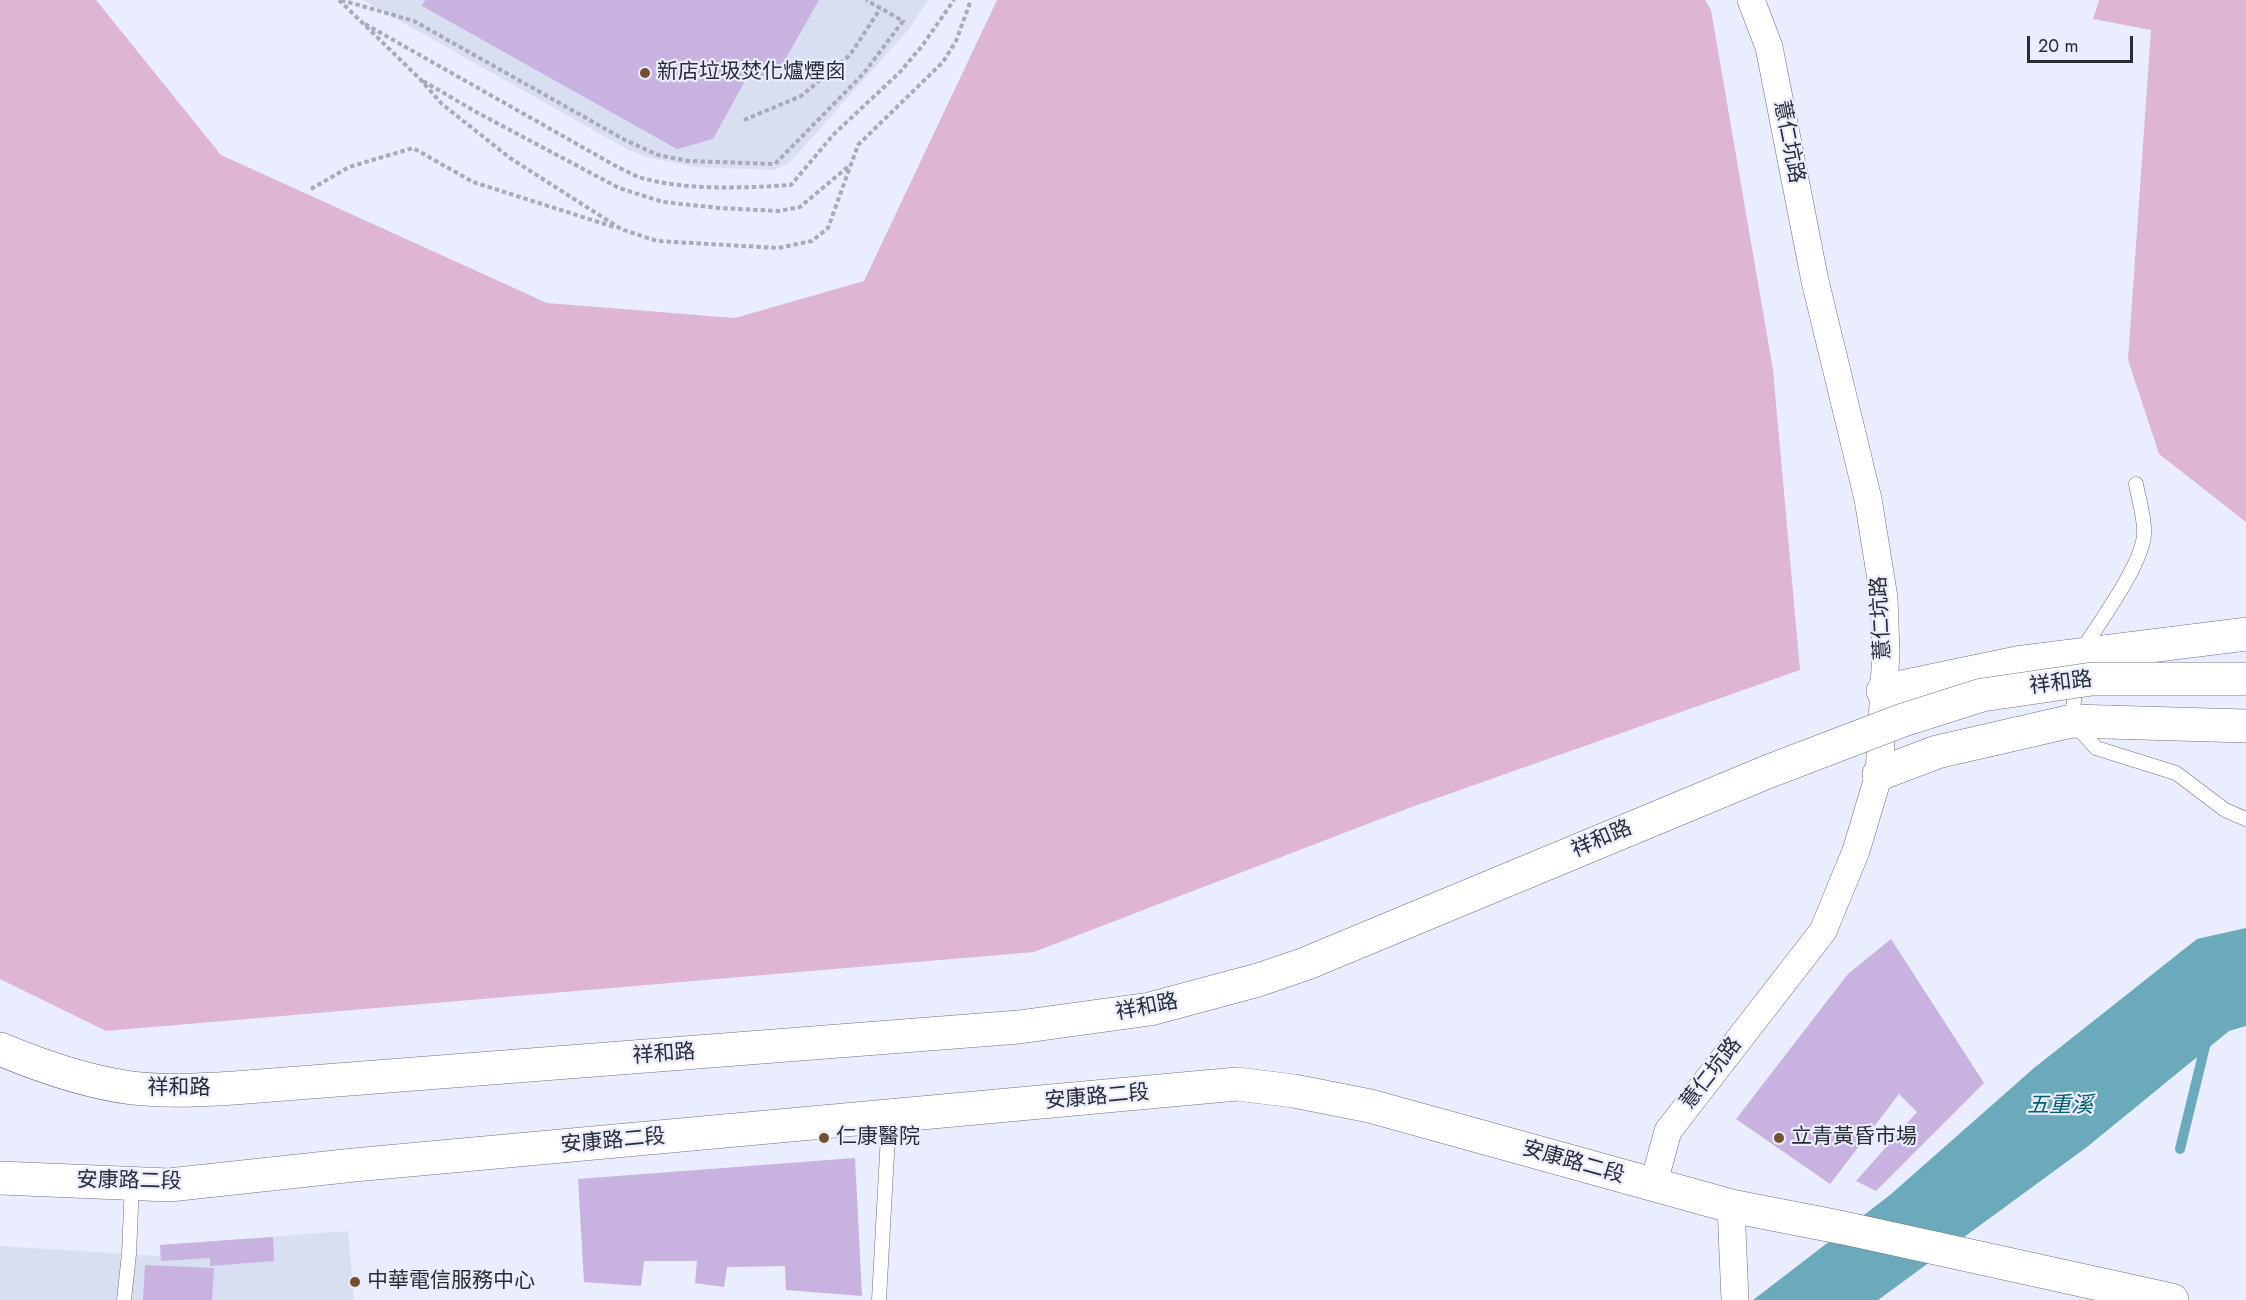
<!DOCTYPE html>
<html>
<head>
<meta charset="utf-8">
<style>
  body { margin:0 }
  #map { position:relative; width:2246px; height:1300px; overflow:hidden; background:#eaedfd; font-family:Jost,sans-serif }
  canvas { display:block }
  .scale { position:absolute; left:2027px; top:36px; width:106px; height:27px; box-sizing:border-box; border:3px solid #292b35; border-top:0; padding-left:8px; font-size:18px; line-height:21px; white-space:nowrap; color:#292b35; -webkit-text-stroke:4px #eaedfd; paint-order:stroke }
</style>
</head>
<body>
<div id="map">
<canvas width="2246" height="1300"></canvas>
<div class="scale">20 m</div>
</div>
<script>
const g = document.querySelector('canvas').getContext('2d');
g.lineJoin = 'round';
function paint(path, color) { g.fillStyle = color; g.fill(path, 'evenodd'); }
function trace(path, color, width, dash) { g.strokeStyle = color; g.lineWidth = width; g.lineCap = dash ? 'butt' : 'round'; g.setLineDash(dash || []); g.stroke(path); }
function drawText(font, color, halo, rows, align = 'center') {
  g.font = font + ' Jost,"Noto Sans TC",sans-serif'; g.lineWidth = 4.5; g.setLineDash([]); g.textBaseline = 'middle'; g.strokeStyle = halo; g.fillStyle = color; for (const [text, x, y, turn = 0] of rows) {
    g.save(); g.translate(x, y); g.rotate((+turn || 0) * Math.PI / 180); g.textAlign = isNaN(turn) ? turn : align; if (halo) g.strokeText(text, 0, 0); g.fillText(text, 0, 0); g.restore();
  }
}
paint(new Path2D(`
  M363,0H928L909,29L790,162L775,170L696,167L645,157L627,149Z
  M348,1231L354,1300H0V1246L160,1256V1245Z`), '#dadef1');
paint(new Path2D(`
  M0,0H96L221,155L547,303L735,318L864,281L997,0H1705L1711,10L1773,370L1800,670L1409,808L1034,952L106,1031L0,979Z
  M2099,0H2246V522L2159,454L2128,360L2151,30L2093,19Z`), '#deb6d3');
paint(new Path2D(`
  M2246,928V1026L2229,1031L2087,1147L1878,1300H1753L1890,1195L2034,1068L2197,939Z`), '#6baaba');
trace(new Path2D(`
  M2180,1149L2207,1038`), '#6baaba', 10);
paint(new Path2D(`
  M425,0H819L782,65L763,76L751,70L713,139L677,149L422,6Z
  M1891,939L1984,1083L1876,1191L1856,1181L1917,1112L1899,1094L1830,1184L1736,1119L1848,974Z
  M855,1158L862,1296L786,1290L785,1266L727,1267L724,1287L695,1283L697,1261H644L641,1286L584,1282L578,1179Z
  M273,1237L274,1261L210,1266V1258L161,1261L160,1245Z
  M145,1265L214,1268L212,1300H143Z`), '#c7b2e0');
const lane = new Path2D(`
  M2080,653C2097,626 2143,564 2144,534C2145,519 2139,500 2136,484
  M2076,680L2072,721L2096,748L2176,773L2225,810L2246,819
  M124,1300L129,1254L132,1184
  M879,1300L889,1117`);
const street = new Path2D(`
  M1653,1186L1668,1131L1823,931L1856,851L1879,774L1886,652L1884,598L1868,499L1815,281L1769,47L1751,0
  M1731,1206L1735,1300`);
const secondary = new Path2D(`
  M1883,691L2022,662L2246,634
  M1879,774L1937,752L2072,721L2246,726
  M0,1049C43,1067 86,1082 132,1088C166,1092 201,1090 234,1088L1019,1027L1150,1009L1258,980L1305,964L1767,772
  M0,1178L169,1185L354,1165L1237,1084L1294,1091L1370,1106L1731,1206L1844,1228L2172,1300`);
trace(lane, '#6b6f86', 15);
trace(street, '#6b6f86', 28);
trace(secondary, '#6b6f86', 34);
trace(new Path2D(`
  M339,0L420,79L442,104L510,158L621,229L657,241L778,248L812,241L828,228L858,145L943,62L956,41L971,0
  M341,0L414,21L625,140L658,155L688,161L775,164L864,73L903,21L866,0
  M365,24L614,165C622,169 631,174 639,177C683,191 745,188 791,185L834,134L900,72L922,46L954,0
  M423,81L478,113L619,188L663,202L719,208L779,211L800,207L850,165
  M744,120L801,96L850,55L880,9
  M311,189L349,167L413,148L473,182L614,227`), '#a8aab8', 4, [4.5, 3]);
trace(lane, '#fff', 14);
trace(street, '#fff', 27);
trace(secondary, '#fff', 33);
const secondaryBridge = new Path2D(`
  M1767,772L1903,720L1982,695L2092,679H2246`);
trace(secondaryBridge, '#6b6f86', 34, []);
trace(secondaryBridge, '#fff', 33);
for (const [x, y, r, color] of [
  [645,73,6,"#74502a"],
  [824,1138,6,"#74502a"],
  [1779,1138,6,"#74502a"],
  [355,1282,6,"#74502a"]
]) { const dot = new Path2D(); dot.arc(x, y, r, 0, 2 * Math.PI); g.fillStyle = color; g.fill(dot); trace(dot, '#eaedfd', 2); }
drawText('21px', '#292b35', '#eaedfd', [
  ["新店垃圾焚化爐煙囪",657,73],
  ["仁康醫院",836,1138],
  ["立青黃昏市場",1791,1138],
  ["中華電信服務中心",367,1282]
], 'left');
drawText('21px', '#292b35', '#eaedfd', [
  ["薏仁坑路",1788,142,79],
  ["薏仁坑路",1882,618,-93],
  ["祥和路",2061,684,-7],
  ["祥和路",1602,840,-23],
  ["祥和路",1147,1008,-11],
  ["祥和路",664,1055,-4],
  ["薏仁坑路",1712,1074,-52],
  ["祥和路",179,1089],
  ["安康路二段",1097,1098,-5],
  ["安康路二段",613,1142,-5],
  ["安康路二段",1573,1163,16],
  ["安康路二段",129,1182,1]
]);
drawText('italic 22px', '#005e6f', '#eaedfd', [
  ["五重溪",2060,1107]
]);
</script>
</body>
</html>
